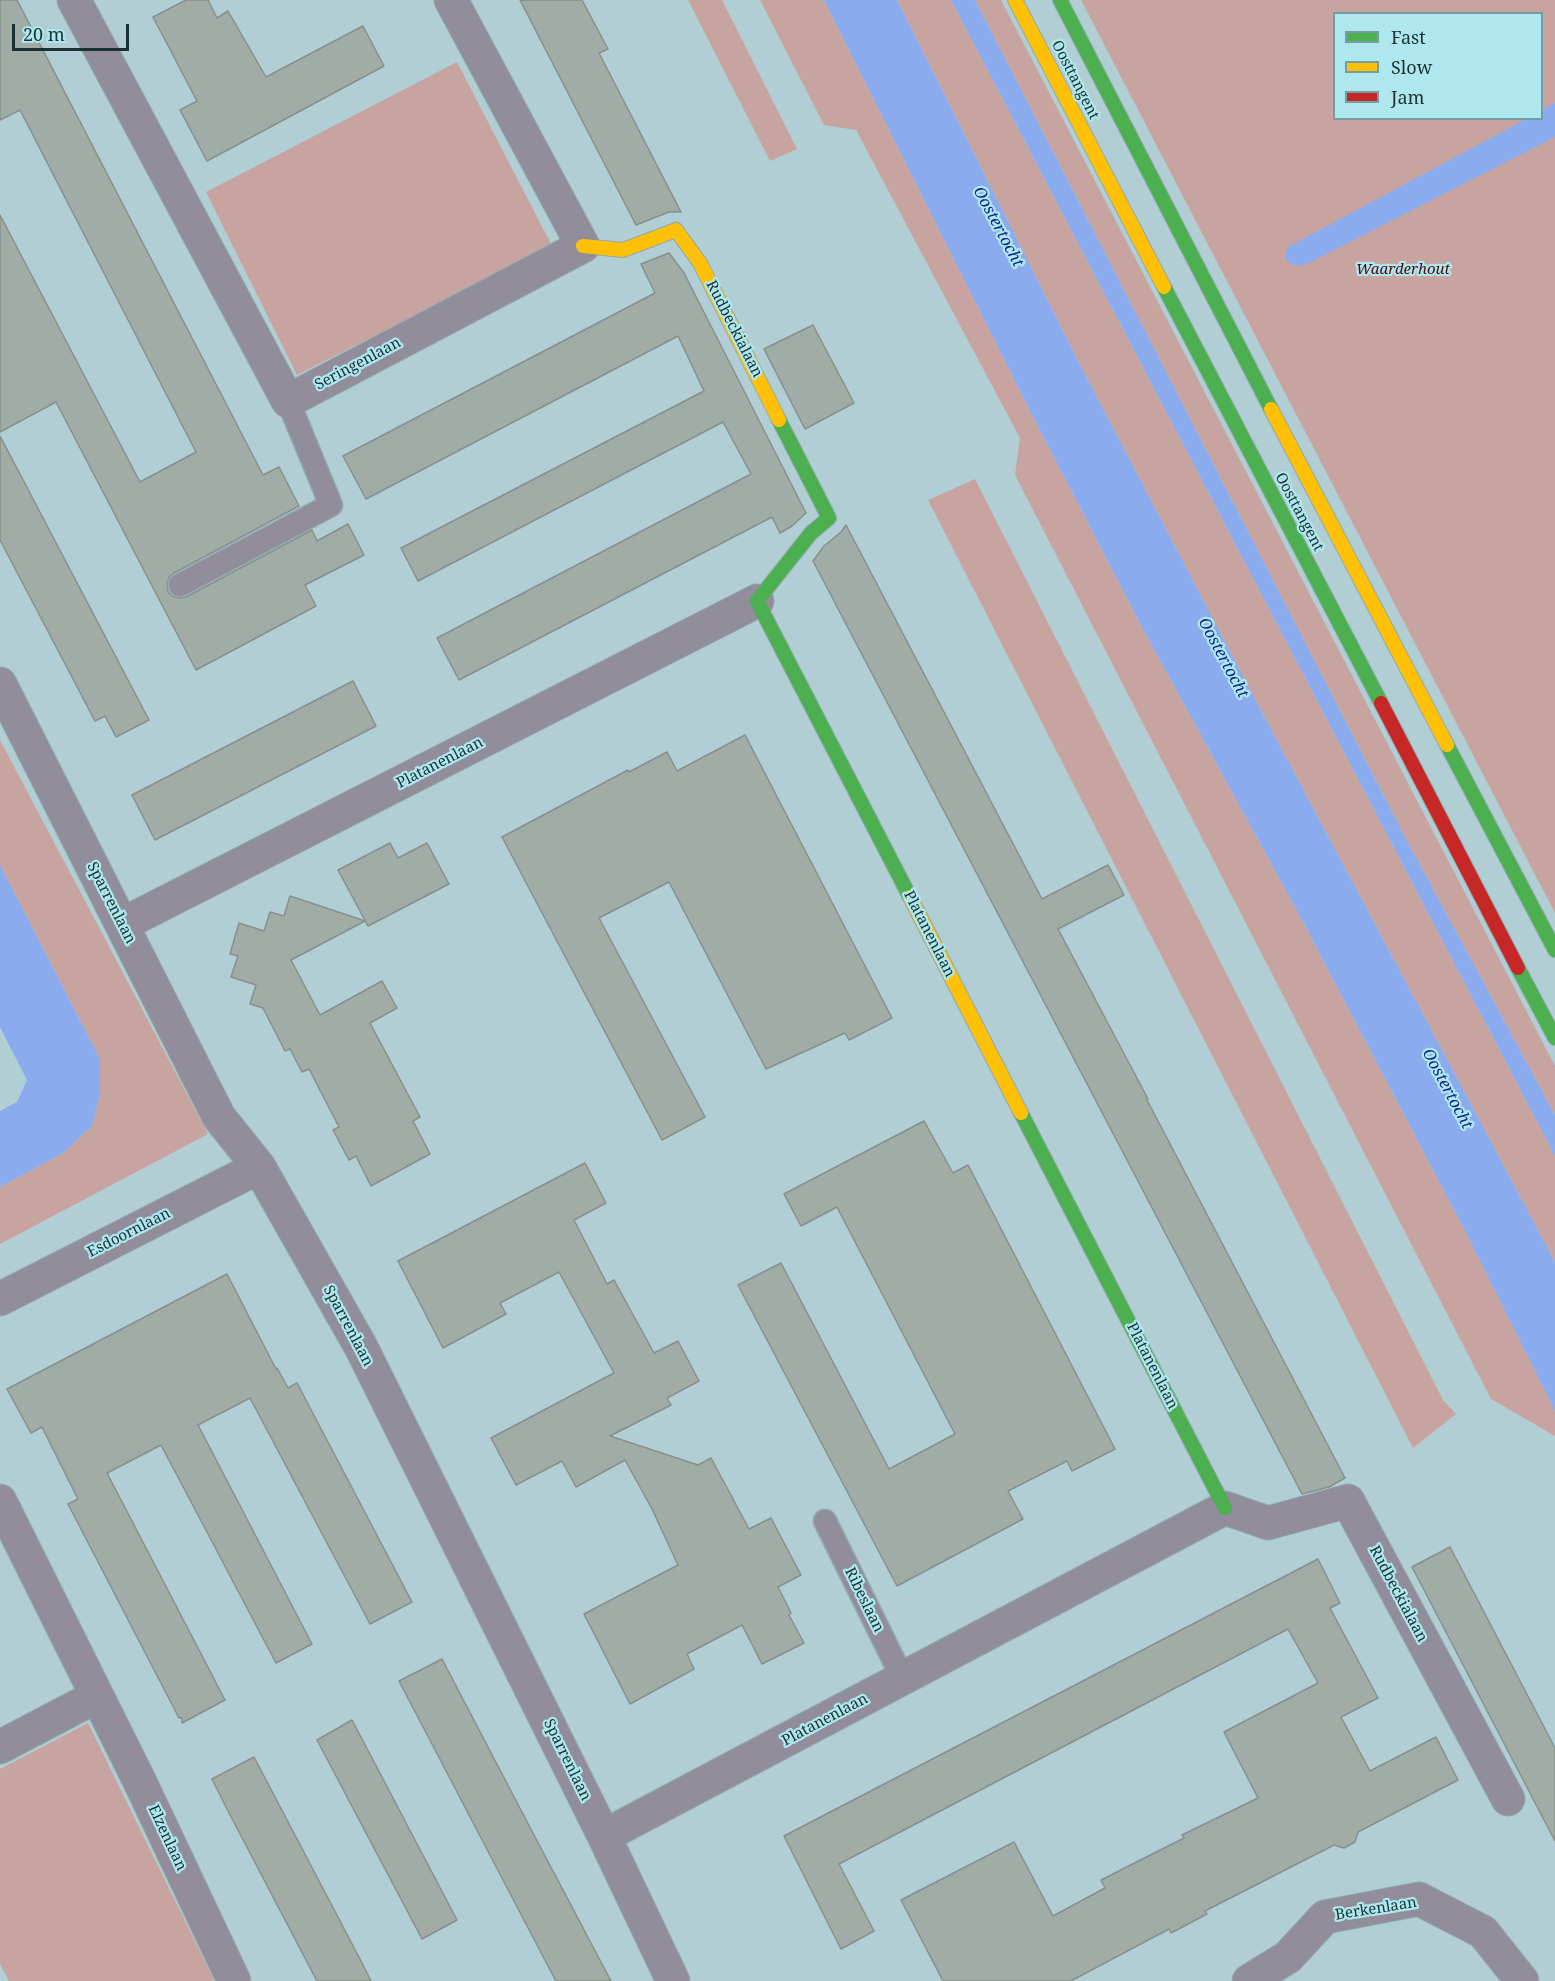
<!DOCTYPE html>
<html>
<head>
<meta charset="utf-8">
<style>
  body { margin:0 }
  #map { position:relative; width:1555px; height:1981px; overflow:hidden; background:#b0ced3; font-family:"Noto Serif",serif }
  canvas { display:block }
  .legend { position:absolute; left:1333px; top:12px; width:210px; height:108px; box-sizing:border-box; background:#afe7ee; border:2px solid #739ea3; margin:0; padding:8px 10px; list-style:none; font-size:18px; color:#1a3133 }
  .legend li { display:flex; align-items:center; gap:12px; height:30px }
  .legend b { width:30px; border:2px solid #739ea3 }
  .scale { position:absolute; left:12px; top:24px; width:117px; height:27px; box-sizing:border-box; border:3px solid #1a3133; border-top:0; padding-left:8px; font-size:18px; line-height:21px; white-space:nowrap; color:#1a3133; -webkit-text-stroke:4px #afe7ee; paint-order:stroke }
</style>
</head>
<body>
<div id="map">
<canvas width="1555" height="1981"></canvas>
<ul class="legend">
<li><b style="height:8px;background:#4caf50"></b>Fast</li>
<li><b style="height:8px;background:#ffc107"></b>Slow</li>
<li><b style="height:8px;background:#c62828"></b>Jam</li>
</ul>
<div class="scale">20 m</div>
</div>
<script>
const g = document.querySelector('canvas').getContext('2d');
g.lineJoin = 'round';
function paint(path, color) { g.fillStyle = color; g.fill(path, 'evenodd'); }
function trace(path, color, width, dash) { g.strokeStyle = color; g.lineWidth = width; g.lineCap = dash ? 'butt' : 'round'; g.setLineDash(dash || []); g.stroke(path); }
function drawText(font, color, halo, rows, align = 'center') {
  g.font = font + ' "Noto Serif",serif'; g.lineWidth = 4.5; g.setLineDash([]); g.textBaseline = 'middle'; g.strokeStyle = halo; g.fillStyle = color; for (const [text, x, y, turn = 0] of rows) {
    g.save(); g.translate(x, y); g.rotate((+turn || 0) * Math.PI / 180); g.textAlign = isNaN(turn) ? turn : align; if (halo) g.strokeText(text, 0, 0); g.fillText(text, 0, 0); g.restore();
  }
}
paint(new Path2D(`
  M688,0H722L797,149L770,161Z
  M760,0H824L1029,409L1144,631L1303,922L1465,1231L1555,1411V1436L1491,1399L1015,475L1020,438L856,130L824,125Z
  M897,0H951L1555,1156V1262L1247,684L1077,359Z
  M975,0H1001L1555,1066V1115L1405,837Z
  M1081,0H1555V913ZM1334,14H1542V118H1334Z
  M457,62L552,246L297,375L206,192Z
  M975,479L1443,1400L1456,1414L1413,1448L928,500Z
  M0,740L208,1134L0,1244V1187L63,1153L92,1126L100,1094V1059L0,865Z
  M88,1723L214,1980L212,1981H9L0,1964V1769Z`), '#c8a4a1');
paint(new Path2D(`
  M824,0H897L1077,359L1247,684L1555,1262V1411L1465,1231L1303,922L1144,631L1029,409Z
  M951,0H975L1405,837L1555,1115V1156Z
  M1555,103V137L1307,264L1295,266L1286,260L1285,254L1288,247L1526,119L1542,118V110Z
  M0,865L100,1059V1094L92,1126L63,1153L0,1187V1111L17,1102L27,1080L0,1027Z`), '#8aacee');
const building = new Path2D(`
  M0,0H17L263,475L279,467L299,506L174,573L169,577L167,584L168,592L172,596L179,598L186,597L312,530L317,541L348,524L364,555L305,585L316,606L196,670L56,402L0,432V215L140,482L196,452L20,110L0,120Z
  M186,0H208L217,18L228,11L266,77L363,26L384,66L207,161L180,110L197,101L153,17Z
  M520,0H582L608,49L599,53L681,212H669L636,225Z
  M669,253L684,273L806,513L792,526L780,533L772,517L459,680L437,638L751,474L723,422L418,581L401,548L704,391L678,336L366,499L343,456L655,293L641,264Z
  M813,325L854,403L805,429L764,349Z
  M0,436L149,720L116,737L105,716L95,721L0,540Z
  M846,525L1042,899L1108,865L1124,895L1058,929L1148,1099L1147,1100L1345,1478L1329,1487L1302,1494L813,561L824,546L841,532Z
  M353,681L376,726L155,840L132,795Z
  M745,735L892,1018L849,1040L845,1033L766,1069L669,882L599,918L705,1117L662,1140L502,837L628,770L629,772L667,752L677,771Z
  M390,843L398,858L427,843L449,884L368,926L338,870Z
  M290,896L365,921L291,960L320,1015L382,981L397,1008L370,1023L420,1117L413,1121L430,1154L371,1186L356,1156L349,1160L333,1130L339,1127L309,1069L302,1072L290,1049L285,1051L263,1008L250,1004L256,985L231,977L238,956L230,954L239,923L264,931L270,912L284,916Z
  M924,1121L953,1173L968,1165L1115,1449L1072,1471L1067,1461L1008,1491L1023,1519L897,1586L738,1285L781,1263L889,1469L955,1434L837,1207L801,1226L784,1194Z
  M585,1163L606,1203L574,1220L607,1284L614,1280L654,1353L678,1341L699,1381L667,1398L671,1405L610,1436L698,1465L711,1458L749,1529L771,1518L801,1575L778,1587L791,1613L789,1615L804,1643L762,1664L742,1625L687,1654L694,1669L630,1704L584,1614L678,1565L652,1509L625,1460L576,1487L562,1461L516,1485L491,1438L614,1373L559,1272L500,1303L506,1314L443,1348L398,1261Z
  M227,1274L276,1369L277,1368L288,1388L297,1383L412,1602L370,1624L250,1398L198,1425L312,1644L276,1663L161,1445L107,1473L225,1700L182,1723V1718H179L68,1504L78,1499L42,1427L31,1433L7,1389Z
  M1450,1547L1555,1748V1841L1412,1567Z
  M1318,1559L1340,1603L1330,1608L1378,1698L1341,1717L1370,1771L1436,1737L1458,1780L1358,1832L1355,1842L1344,1848L1334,1845L1205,1911L1207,1914L1171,1933L1169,1929L1071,1981H943L901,1900L1014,1842L1053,1916L1105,1888L1101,1880L1184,1838L1182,1835L1258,1798L1224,1732L1318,1683L1288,1629L839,1864L874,1931L841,1949L784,1836Z
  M442,1659L524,1816L611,1981H556L526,1924L399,1681Z
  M352,1720L457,1920L422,1939L317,1740Z
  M254,1757L361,1961L371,1981H317L228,1811L212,1779Z`);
paint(building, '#a2aca7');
trace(building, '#86908c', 1.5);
const lane = new Path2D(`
  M180,585L331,505L288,401
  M825,1521L903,1679`);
const street = new Path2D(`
  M74,0L288,401L583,246L451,0
  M0,684L219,1117L259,1167L361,1347L604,1836L673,1981
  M123,924L757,601
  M0,1299L259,1167
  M0,1501L140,1782L234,1981
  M0,1747L97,1696
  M604,1836L1225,1508L1268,1523L1348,1501L1508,1799
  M1249,1981L1288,1957L1325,1917L1419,1899L1483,1932L1522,1981`);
const fast = new Path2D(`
  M1060,0L1271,409
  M1164,287L1381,703
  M779,420L829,518L811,533L757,601L910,897
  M1447,745L1555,950
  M1518,968L1555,1038
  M1021,1113L1225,1508`);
const slow = new Path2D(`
  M1015,0L1164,287
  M583,246L623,250L676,230L700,263L779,420
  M1271,409L1447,745
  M910,897L1021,1113`);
const jam = new Path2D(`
  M1381,703L1518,968`);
trace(lane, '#91aaad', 25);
trace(street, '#91aaad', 35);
trace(fast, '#91aaad', 16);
trace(slow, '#91aaad', 16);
trace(jam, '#91aaad', 16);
trace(lane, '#918d9b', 22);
trace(street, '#918d9b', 33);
trace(fast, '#4caf50', 14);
trace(slow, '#ffc107', 14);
trace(jam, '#c62828', 14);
drawText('15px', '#1a3133', '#afe7ee', [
  ["Oosttangent",1075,80,63],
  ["Rudbeckialaan",734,329,63],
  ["Seringenlaan",358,364,-28],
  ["Oosttangent",1299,512,62],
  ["Platanenlaan",440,763,-27],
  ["Sparrenlaan",111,903,63],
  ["Platanenlaan",929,934,63],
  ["Esdoornlaan",129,1233,-27],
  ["Sparrenlaan",348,1326,62],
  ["Platanenlaan",1152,1366,63],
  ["Rudbeckialaan",1398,1594,62],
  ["Ribeslaan",864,1600,64],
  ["Platanenlaan",825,1720,-28],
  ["Sparrenlaan",567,1760,64],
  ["Elzenlaan",167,1838,65],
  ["Berkenlaan",1376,1909,-9]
]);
drawText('italic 15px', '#510a0b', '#afe7ee', [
  ["Waarderhout",1403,270]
]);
drawText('italic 16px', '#10258d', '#afe7ee', [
  ["Oostertocht",998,227,62],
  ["Oostertocht",1223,658,62],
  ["Oostertocht",1447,1089,62]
]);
</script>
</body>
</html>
